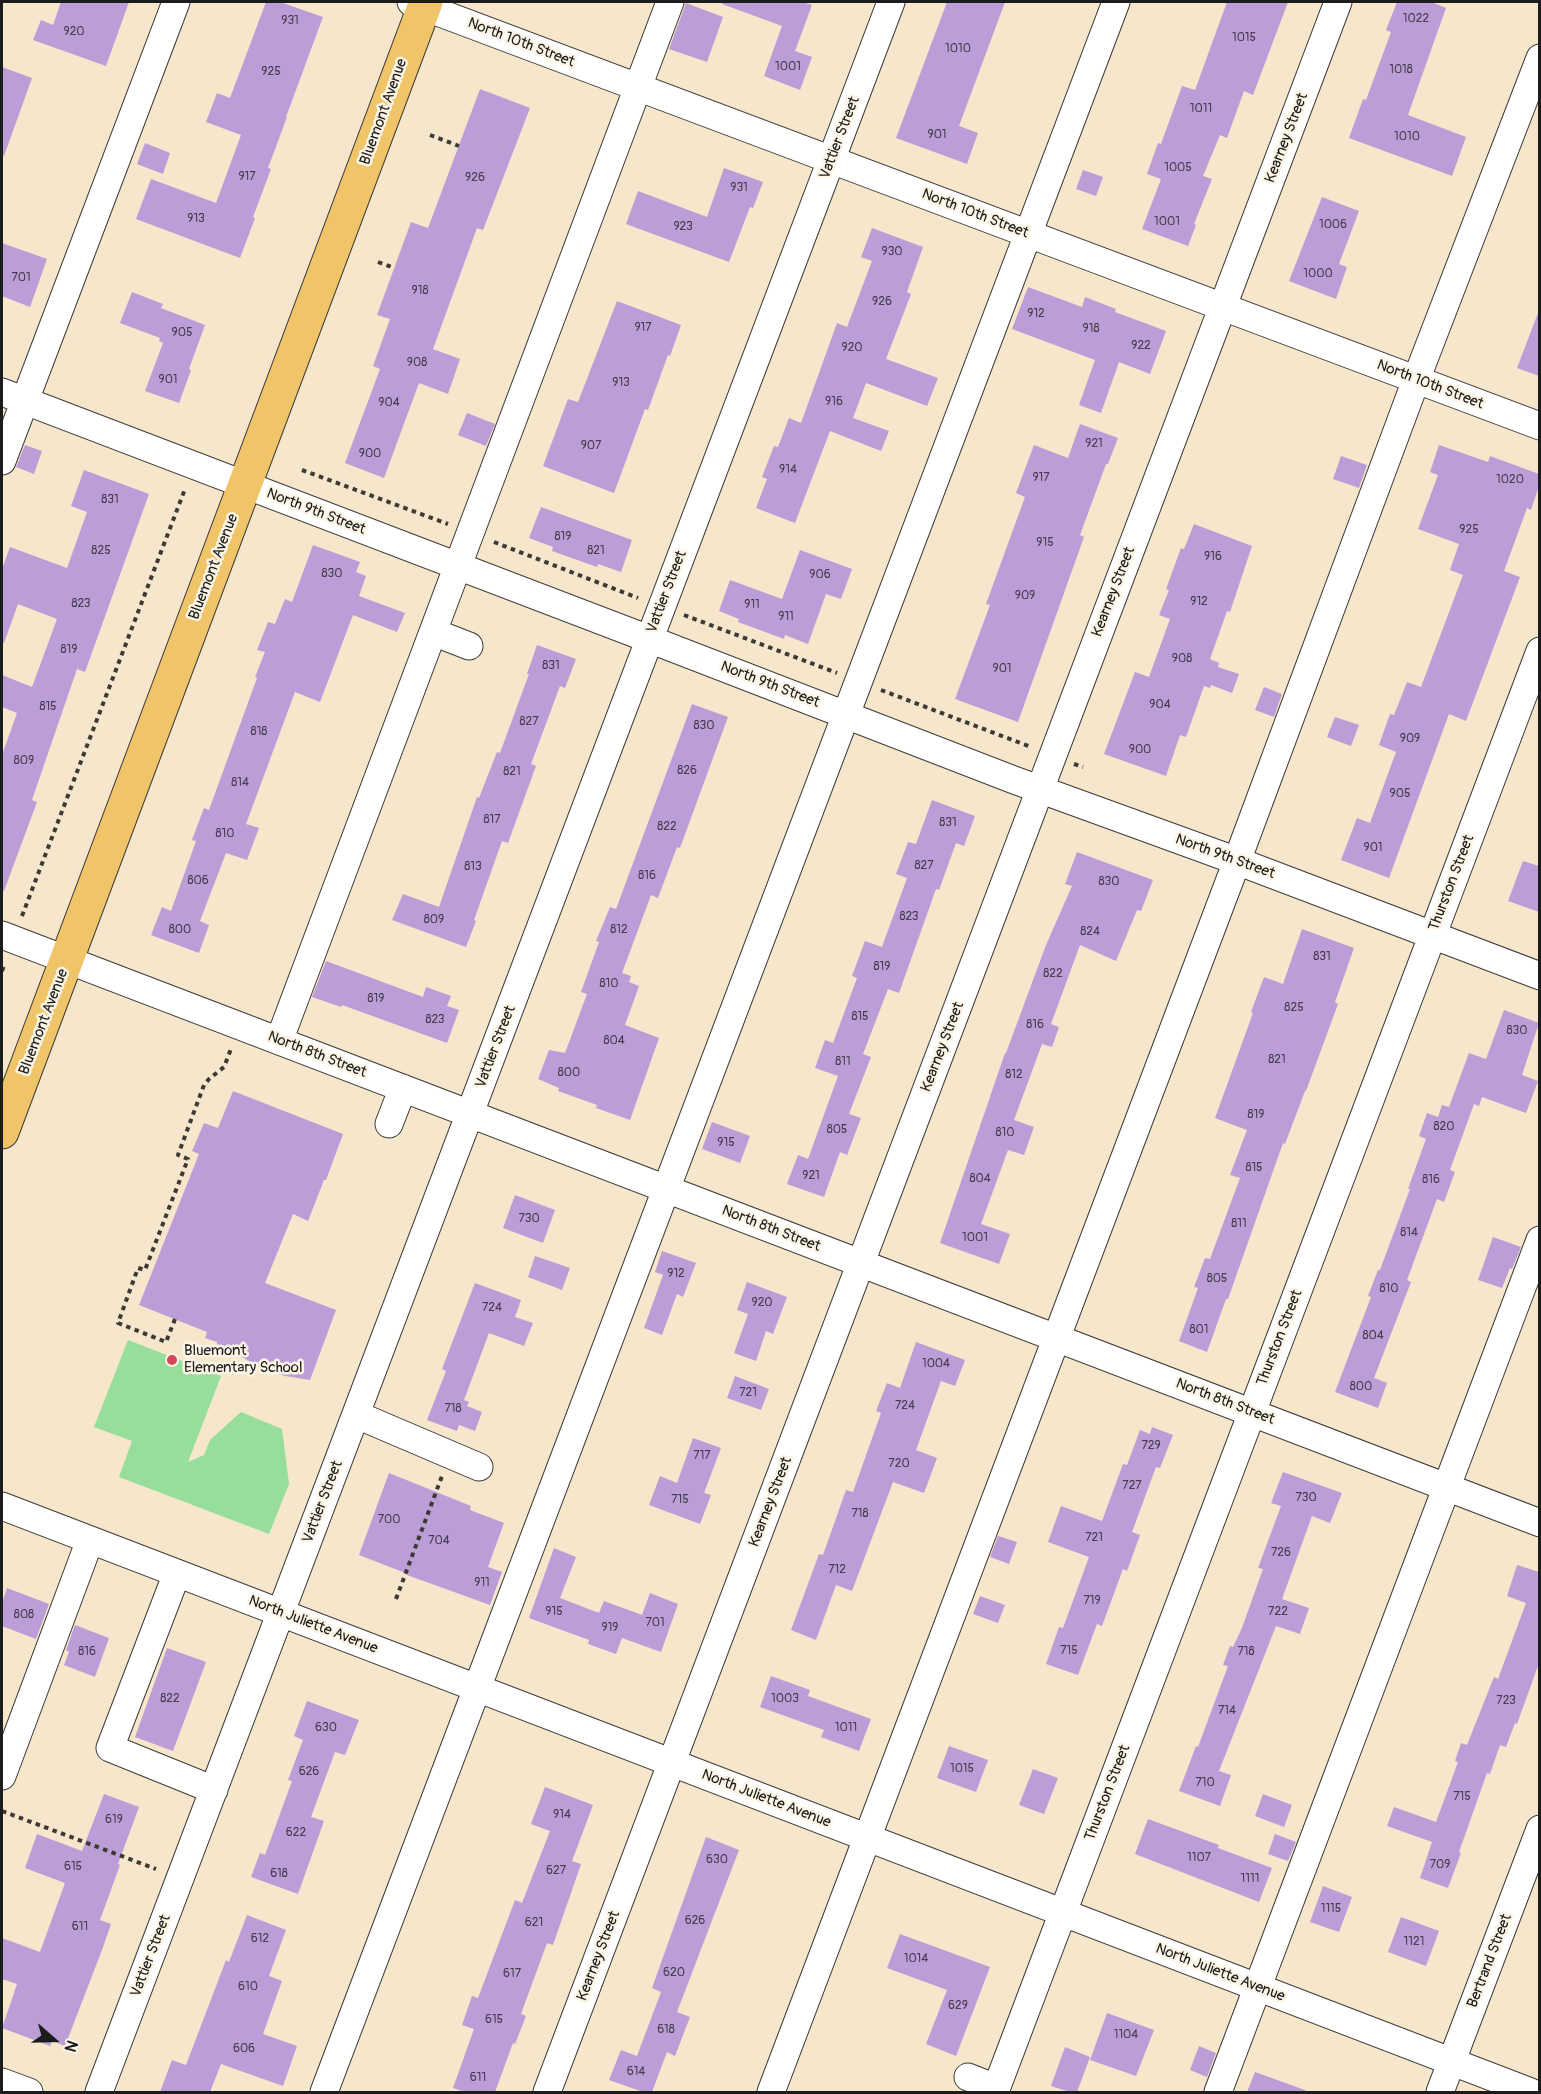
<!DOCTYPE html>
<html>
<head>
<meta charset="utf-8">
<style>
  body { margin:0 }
  #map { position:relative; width:1541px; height:2094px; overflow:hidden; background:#f5e6cc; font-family:Pangolin,sans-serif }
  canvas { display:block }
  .frame { position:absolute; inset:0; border:3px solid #1c1c1c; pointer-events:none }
  .north { position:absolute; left:24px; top:2010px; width:60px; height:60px; -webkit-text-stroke:4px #fcf5e5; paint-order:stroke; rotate:110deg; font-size:16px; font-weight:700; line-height:24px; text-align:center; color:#1c1c1c }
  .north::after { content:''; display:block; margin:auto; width:21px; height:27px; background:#1c1c1c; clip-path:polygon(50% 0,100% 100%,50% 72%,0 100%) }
</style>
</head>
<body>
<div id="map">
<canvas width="1541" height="2094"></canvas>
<div class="frame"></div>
<div class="north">N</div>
</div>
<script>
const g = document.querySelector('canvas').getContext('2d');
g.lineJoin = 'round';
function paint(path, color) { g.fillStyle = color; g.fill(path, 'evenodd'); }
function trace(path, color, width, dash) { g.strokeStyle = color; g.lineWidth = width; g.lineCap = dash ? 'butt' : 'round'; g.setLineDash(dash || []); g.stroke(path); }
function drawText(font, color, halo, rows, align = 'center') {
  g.font = font + ' Pangolin,sans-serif'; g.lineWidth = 5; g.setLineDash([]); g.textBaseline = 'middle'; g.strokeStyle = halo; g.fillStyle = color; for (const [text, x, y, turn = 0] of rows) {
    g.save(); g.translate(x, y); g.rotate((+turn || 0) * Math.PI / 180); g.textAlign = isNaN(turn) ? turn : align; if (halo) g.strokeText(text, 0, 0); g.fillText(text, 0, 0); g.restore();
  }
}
paint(new Path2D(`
  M128,1340L221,1376L188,1462L204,1455L210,1440L241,1412L282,1429L289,1484L269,1534L119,1477L132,1441L94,1427Z`), '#96de99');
paint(new Path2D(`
  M61,2H129L106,66L33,40L41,20L53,25Z
  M266,2H280L323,17L286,117H287L268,168L271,169L253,217L255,218L240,258L136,219L151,179L216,203L241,135L206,122L217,93L230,98Z
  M722,2H802L812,5L795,51L812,57L800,90L764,76L782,26L722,4Z
  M947,2H1005L959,126L978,133L967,164L896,138Z
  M1227,2H1288L1253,95L1244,91L1227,138L1220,135L1203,176L1212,179L1194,224L1196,225L1188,246L1142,229L1161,179L1147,174L1158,143L1161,144L1182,86L1195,90Z
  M1397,2H1431L1446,8L1408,115L1466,137L1452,176L1349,138L1363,99L1366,100L1391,32L1386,30Z
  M686,3L723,17L707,62L669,49Z
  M2,67L32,78L4,156L2,155Z
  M480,89L530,108L483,230L477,228L433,349L460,359L448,394L419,383L384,478L345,463L380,369L373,366L390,319L377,315L411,222L428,228Z
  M145,143L170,153L163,174L137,164Z
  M724,168L763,182L753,208L750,207L729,262L626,224L638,191L707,217Z
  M1083,170L1103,177L1096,196L1076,189Z
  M1322,197L1359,211L1339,264L1347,267L1336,299L1289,281Z
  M872,228L923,247L907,292L911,294L886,359L938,378L927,406L866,383L853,418L889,431L881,451L830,431L795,523L756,508L767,479L762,477L774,446L778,447L789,418L801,423L837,323L847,327L872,261L861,257Z
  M2,243L47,259L30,307L2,296Z
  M1028,287L1082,307L1085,297L1116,309L1115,312L1166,331L1150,374L1119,362L1101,413L1079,405L1095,360L1012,329Z
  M132,292L163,304L161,308L205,325L189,369L191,370L179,403L145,391L163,343L159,341L160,338L120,323Z
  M617,301L681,325L670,356L668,355L648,410L645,409L614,493L543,466L568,399L578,402Z
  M1538,313L1539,314V376L1517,368Z
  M467,413L495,424L486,446L458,435Z
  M1080,424L1118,438L1108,464H1106L1080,535L1084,537L1018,722L955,699L990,605L986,604L1025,497L1016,493L1034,445L1068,458Z
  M25,445L42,451L34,474L16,467Z
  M1439,445L1488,462L1490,456L1539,474V486L1531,510L1527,508L1504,571L1520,577L1466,721L1449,714L1389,878L1341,860L1357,818L1370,823L1396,752L1379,745L1390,714L1394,715L1407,682L1421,687L1463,575L1450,570L1459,544L1418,529L1438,475L1430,472Z
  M1341,456L1367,465L1359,488L1333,479Z
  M84,470L149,494L85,672L77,669L32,800L37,802L4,891H2V755L17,713L2,707V675L32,687L57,619L18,604L4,643H2V569L10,547L67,568L87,512L71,506Z
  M541,507L632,540L621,572L598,564L597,567L552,551L553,547L529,538Z
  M1194,524L1252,546L1230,612L1227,611L1210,659L1219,663L1218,667L1239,674L1232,693L1211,685L1210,688L1204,686L1186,737L1180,735L1166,776L1104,754L1135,672L1149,677L1170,619L1159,615L1169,590L1166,589L1181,548L1184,549Z
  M313,545L360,562L356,572L366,576L359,596L405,613L397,632L353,615L320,702L295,692L246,824L259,828L247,860L226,853L200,921L209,925L199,953L151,935L162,907L171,911L196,841L192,840L204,808L209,810L257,678L255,677L265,652L257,650L268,622L275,624L285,599L292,602Z
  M800,550L852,569L841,599L826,594L808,644L785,635L784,639L738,622L739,619L719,611L730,580L782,599Z
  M537,645L576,659L565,688L560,686L531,764L536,766L508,843L502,841L474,920L476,921L466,947L392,920L403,894L439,907L477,797L479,798L497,752L500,753L529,674H527Z
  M1264,687L1282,694L1274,717L1255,710Z
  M692,704L728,717L680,848L677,847L658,898L651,895L622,973L631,976L629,982L639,986L625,1025L659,1038L630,1120L596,1108L597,1105L558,1091L559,1088L538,1079L549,1050L565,1053L587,994L581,992L599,942L596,941L610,907L616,909Z
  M1335,717L1359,725L1351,746L1327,737Z
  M932,800L975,816L964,846L956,843L939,890L936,889L899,993L888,989L863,1054L871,1057L849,1114L861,1118L847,1155L840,1152L824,1197L787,1184L798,1155L808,1159L838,1076L815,1068L825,1040L833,1043L857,978L852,976L865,941L882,947L907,878L896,874L908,842L916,844Z
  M1077,852L1153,880L1141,911L1137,910L1116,961L1080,945L1051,1024L1059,1027L1052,1047L1042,1044L1014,1120L1034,1127L1024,1155L1008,1150L981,1224L1010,1234L999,1264L940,1243L1005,1053H1006L1046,945L1072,886L1065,884Z
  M1523,861L1539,866V912L1508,901Z
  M1302,929L1354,948L1335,1002L1338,1004L1306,1091H1305L1285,1144L1283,1143L1228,1299H1226L1207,1352L1179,1341L1198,1288L1194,1287L1205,1258L1210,1259L1240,1178L1230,1175L1247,1130L1215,1118L1253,1013L1251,1012L1264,977L1283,984Z
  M326,961L423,997L426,987L451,996L447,1006L459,1010L447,1043L342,1005L341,1007L312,997Z
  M1504,1010L1539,1023L1522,1075L1538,1081L1526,1113L1482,1097L1479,1106L1474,1104L1450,1170L1455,1172L1444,1202L1437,1199L1407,1280L1411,1282L1374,1378L1387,1383L1378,1408L1335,1392L1371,1297L1368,1296L1378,1270H1380L1410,1189H1408L1426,1139L1419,1136L1427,1113L1438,1117L1442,1105L1449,1107L1469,1053L1486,1059Z
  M233,1091L343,1134L326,1180H324L308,1221L293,1214L265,1283L336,1310L310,1380L285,1376L262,1369L229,1349L217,1344V1342L205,1338L207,1332L139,1305L199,1154L192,1151L204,1123L218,1128Z
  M712,1122L750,1136L740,1163L702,1149Z
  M515,1195L555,1210L543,1243L503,1228Z
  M1493,1237L1521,1247L1512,1269L1510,1268L1502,1288L1478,1280Z
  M662,1251L696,1263L683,1297L677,1294L662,1335L644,1328L663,1275L655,1272Z
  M535,1256L570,1268L562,1290L528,1277Z
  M747,1282L787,1297L773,1334L766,1331L756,1361L734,1353L748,1314L737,1310Z
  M475,1283L521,1300L515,1317L533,1323L524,1346L489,1333L464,1400L469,1402L467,1406L482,1412L475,1431L459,1425L457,1431L427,1420L446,1371L442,1369Z
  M916,1342L965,1360L955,1386L941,1381L916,1450L937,1458L924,1493L893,1482L852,1591L836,1585L816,1640L791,1630L819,1554L823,1555L846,1490L853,1492L881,1413L876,1411L887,1383L900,1388Z
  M735,1376L769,1389L761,1410L727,1398Z
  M1152,1427L1173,1435L1160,1468L1156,1467L1132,1532L1140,1535L1127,1571L1123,1569L1102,1626L1097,1624L1078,1675L1046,1664L1059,1627L1063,1628L1089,1557L1048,1542L1061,1506L1102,1521L1123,1464L1127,1465L1140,1430L1150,1434Z
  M693,1438L721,1448L704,1493L711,1495L700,1524L649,1505L660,1476L677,1483Z
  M1283,1472L1342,1493L1330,1523L1312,1516L1282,1599L1309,1608L1300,1634L1276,1626L1219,1771L1231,1775L1220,1806L1179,1791L1196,1746L1198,1747L1228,1666L1223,1665L1230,1646L1233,1647L1242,1628L1263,1569L1258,1568L1281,1506L1271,1503Z
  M389,1473L471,1506L470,1510L504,1523L488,1567L502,1572L490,1605L407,1575L408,1574L359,1555Z
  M998,1536L1017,1542L1009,1564L990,1557Z
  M554,1548L576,1557L560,1598L599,1613L604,1601L642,1615L650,1593L678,1604L661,1652L622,1638L616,1654L588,1644L589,1640L529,1618Z
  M1517,1565L1539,1572V1663L1517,1724L1515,1723L1506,1747L1500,1745L1490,1774L1487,1773L1459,1852L1461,1853L1448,1888L1420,1878L1432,1842L1387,1826L1394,1807L1436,1822L1458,1762L1455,1761L1461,1743L1467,1745L1494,1677L1498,1679L1526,1603L1507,1596Z
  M7,1588L49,1604L36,1639L2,1626V1603Z
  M980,1596L1005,1605L998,1623L973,1614Z
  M75,1625L109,1638L95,1677L64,1665L69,1652L66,1650Z
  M167,1648L206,1662L173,1751L135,1737Z
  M771,1676L810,1690L808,1696L871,1719L859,1751L821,1737L824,1730L760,1707Z
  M307,1701L359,1720L345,1755L335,1752L311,1817L324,1821L298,1894L251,1877L260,1853L265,1855L292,1781L288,1780L303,1740L294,1736Z
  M949,1746L988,1760L976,1792L937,1778Z
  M1033,1769L1058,1778L1044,1814L1019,1805Z
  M545,1787L593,1805L572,1861L581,1864L553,1945L547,1943L521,2014L526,2016L515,2044L513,2043L495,2092H465L453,2088L474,2029L462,2025L472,1996L478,1998L515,1900L522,1903L550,1831L531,1824Z
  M104,1794L139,1807L118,1864L120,1865L100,1920L111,1924L102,1950L65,2046L52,2041L50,2046L2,2028L17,1984L2,1979V1938L40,1952L65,1883L25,1868L37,1834L82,1851Z
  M1263,1794L1292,1805L1284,1827L1255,1816Z
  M1148,1819L1219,1845L1218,1848L1272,1868L1259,1902L1135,1854Z
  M1275,1834L1296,1842L1288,1861L1268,1854Z
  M706,1837L739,1850L677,2012L690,2017L675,2056L667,2052L652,2092H643L609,2080L621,2050L637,2056L661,1992L652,1988Z
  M1323,1886L1352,1897L1339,1932L1310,1922Z
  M247,1915L286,1930L269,1976L282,1981L263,2034L297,2046L283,2086L221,2064L210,2092H160L172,2060L186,2065L226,1960L229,1962Z
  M1401,1917L1439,1931L1426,1966L1388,1952Z
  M900,1934L990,1967L956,2056L926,2044L947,1990L887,1968Z
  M1107,2013L1154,2030L1136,2076L1090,2060Z
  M1199,2046L1216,2053L1207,2077L1190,2070Z
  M1065,2047L1090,2057L1077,2092H1070L1051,2086Z
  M1255,2072L1305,2090V2092H1247Z`), '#bb9ed8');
const minor = new Path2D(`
  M411,2L1540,426
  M2,392L649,639L1014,780L1237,861L1540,976
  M2,461L176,2
  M433,632L469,646
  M2,935L1540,1523
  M279,1041L670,2
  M389,1124L403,1088
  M357,1415L479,1467
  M2,1506L1531,2092
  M177,1573L110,1748L214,1790
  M2,1776L90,1540
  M968,2077L996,2088
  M2,2082L29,2092
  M99,2092L891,2
  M324,2092L1116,2
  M547,2092L1338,2
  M771,2092L1237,861L1416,380L1540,58
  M995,2092L1540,651
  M1218,2092L1540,1240
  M1440,2092L1540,1829`);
const major = new Path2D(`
  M2,1132L426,2`);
trace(minor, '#3d3a36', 29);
trace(major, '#3d3a36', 35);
trace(new Path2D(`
  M430,135L459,146
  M378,262L394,268
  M302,470L448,524
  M494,542L638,598
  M684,615L837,673
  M881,690L1031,747
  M1074,764L1083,767
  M22,916L185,489
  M2,971L5,963
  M175,1319L166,1342L118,1323L138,1268L145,1270L188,1159L178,1155L204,1085L209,1079L224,1067L231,1049
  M396,1599L442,1476
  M2,1811L156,1869`), '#3d3a36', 4, [4.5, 4.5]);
trace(minor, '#fff', 27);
trace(major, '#f0c469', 33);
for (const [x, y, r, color] of [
  [172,1360,6,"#d1495b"]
]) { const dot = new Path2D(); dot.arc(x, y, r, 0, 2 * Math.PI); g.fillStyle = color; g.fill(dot); trace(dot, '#fcf5e5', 2); }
drawText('12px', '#443c4b', null, [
  ["1022",1416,19],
  ["931",290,21],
  ["920",74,32],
  ["1015",1244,38],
  ["1010",958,49],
  ["1001",788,67],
  ["1018",1401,70],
  ["925",271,72],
  ["1011",1201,109],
  ["901",937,135],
  ["1010",1407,137],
  ["1005",1178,168],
  ["917",247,177],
  ["926",475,178],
  ["931",739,188],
  ["913",196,219],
  ["1001",1167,222],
  ["1006",1333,225],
  ["923",683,227],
  ["930",892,252],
  ["1000",1318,274],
  ["701",21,278],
  ["918",420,291],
  ["926",882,302],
  ["912",1036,314],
  ["917",643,328],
  ["918",1091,329],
  ["905",182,333],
  ["922",1141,346],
  ["920",852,348],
  ["908",417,363],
  ["901",168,380],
  ["913",621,383],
  ["916",834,402],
  ["904",389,403],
  ["921",1094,444],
  ["907",591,446],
  ["900",370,454],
  ["914",788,470],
  ["917",1041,478],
  ["1020",1510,480],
  ["831",110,500],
  ["925",1469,530],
  ["819",563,537],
  ["915",1045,543],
  ["825",101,551],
  ["821",596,551],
  ["916",1213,557],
  ["830",332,574],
  ["906",820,575],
  ["909",1025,596],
  ["912",1199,602],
  ["823",81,604],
  ["911",752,605],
  ["911",786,617],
  ["819",69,650],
  ["908",1182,659],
  ["831",551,666],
  ["901",1002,669],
  ["904",1160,705],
  ["815",48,707],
  ["827",529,722],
  ["830",704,726],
  ["818",259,732],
  ["909",1410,739],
  ["900",1140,750],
  ["809",24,761],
  ["826",687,771],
  ["821",512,772],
  ["814",240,783],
  ["905",1400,794],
  ["817",492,820],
  ["831",948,823],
  ["822",667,827],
  ["810",225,834],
  ["901",1373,848],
  ["827",924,866],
  ["813",473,867],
  ["816",647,876],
  ["806",198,881],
  ["830",1109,882],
  ["823",909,917],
  ["809",434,920],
  ["800",180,930],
  ["812",619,930],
  ["824",1090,932],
  ["831",1322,957],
  ["819",882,967],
  ["822",1053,974],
  ["810",609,984],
  ["819",376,999],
  ["825",1294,1008],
  ["815",860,1017],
  ["823",435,1020],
  ["816",1035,1025],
  ["830",1517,1031],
  ["804",614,1041],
  ["821",1277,1060],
  ["811",843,1062],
  ["800",569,1073],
  ["812",1014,1075],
  ["819",1256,1115],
  ["820",1444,1127],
  ["805",837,1130],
  ["810",1005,1133],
  ["915",726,1143],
  ["815",1254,1168],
  ["921",811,1176],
  ["804",980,1179],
  ["816",1431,1180],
  ["730",529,1219],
  ["811",1239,1224],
  ["814",1409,1233],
  ["1001",975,1238],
  ["912",676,1274],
  ["805",1217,1279],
  ["810",1389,1289],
  ["920",762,1303],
  ["724",492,1308],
  ["801",1199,1330],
  ["804",1373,1336],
  ["1004",936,1364],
  ["800",1361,1387],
  ["721",748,1393],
  ["724",905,1406],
  ["718",453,1409],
  ["729",1151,1446],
  ["717",702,1456],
  ["720",899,1464],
  ["727",1132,1486],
  ["730",1306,1498],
  ["715",680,1500],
  ["718",860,1514],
  ["700",389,1520],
  ["721",1094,1538],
  ["704",439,1541],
  ["726",1281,1553],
  ["712",837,1570],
  ["911",482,1583],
  ["719",1092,1601],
  ["915",554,1612],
  ["722",1278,1612],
  ["808",24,1615],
  ["701",655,1623],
  ["919",610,1628],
  ["715",1069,1651],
  ["816",87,1652],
  ["718",1246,1652],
  ["822",170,1699],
  ["1003",785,1699],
  ["723",1506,1701],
  ["714",1227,1711],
  ["630",326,1728],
  ["1011",846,1728],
  ["1015",962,1769],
  ["626",309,1772],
  ["710",1205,1783],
  ["715",1462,1797],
  ["914",562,1815],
  ["619",114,1820],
  ["622",296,1833],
  ["1107",1199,1858],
  ["630",717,1860],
  ["709",1440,1865],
  ["615",73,1867],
  ["627",556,1871],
  ["618",279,1874],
  ["1111",1250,1879],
  ["1115",1331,1909],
  ["626",695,1921],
  ["621",534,1923],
  ["611",80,1927],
  ["612",260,1939],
  ["1121",1414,1942],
  ["1014",916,1959],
  ["620",674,1973],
  ["617",512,1974],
  ["610",248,1987],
  ["629",958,2006],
  ["615",494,2020],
  ["618",666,2030],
  ["1104",1126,2035],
  ["606",244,2049],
  ["614",636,2072],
  ["611",478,2078]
]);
drawText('15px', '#1c1c1c', '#fcf5e5', [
  ["North 10th Street",521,43,21],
  ["Bluemont Avenue",384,112,-70],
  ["Vattier Street",840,138,-69],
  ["Kearney Street",1287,138,-69],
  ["North 10th Street",975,214,21],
  ["North 10th Street",1430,385,21],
  ["North 9th Street",316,512,21],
  ["Bluemont Avenue",214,567,-69],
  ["Vattier Street",667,592,-69],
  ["Kearney Street",1114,592,-69],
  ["North 9th Street",770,685,21],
  ["North 9th Street",1225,857,20],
  ["Thurston Street",1452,883,-69],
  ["Bluemont Avenue",44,1022,-69],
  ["Vattier Street",496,1047,-69],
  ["Kearney Street",943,1047,-69],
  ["North 8th Street",317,1055,21],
  ["North 8th Street",771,1229,21],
  ["Thurston Street",1280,1338,-69],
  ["North 8th Street",1225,1402,21],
  ["Vattier Street",323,1502,-69],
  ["Kearney Street",771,1502,-69],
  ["North Juliette Avenue",313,1625,21],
  ["Thurston Street",1108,1793,-69],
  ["North Juliette Avenue",766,1799,21],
  ["Vattier Street",151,1956,-69],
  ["Kearney Street",599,1956,-69],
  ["Bertrand Street",1490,1961,-69],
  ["North Juliette Avenue",1220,1973,21]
]);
drawText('15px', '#1c1c1c', '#fcf5e5', [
  ["Bluemont",184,1351],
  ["Elementary School",184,1368]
], 'left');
</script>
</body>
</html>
